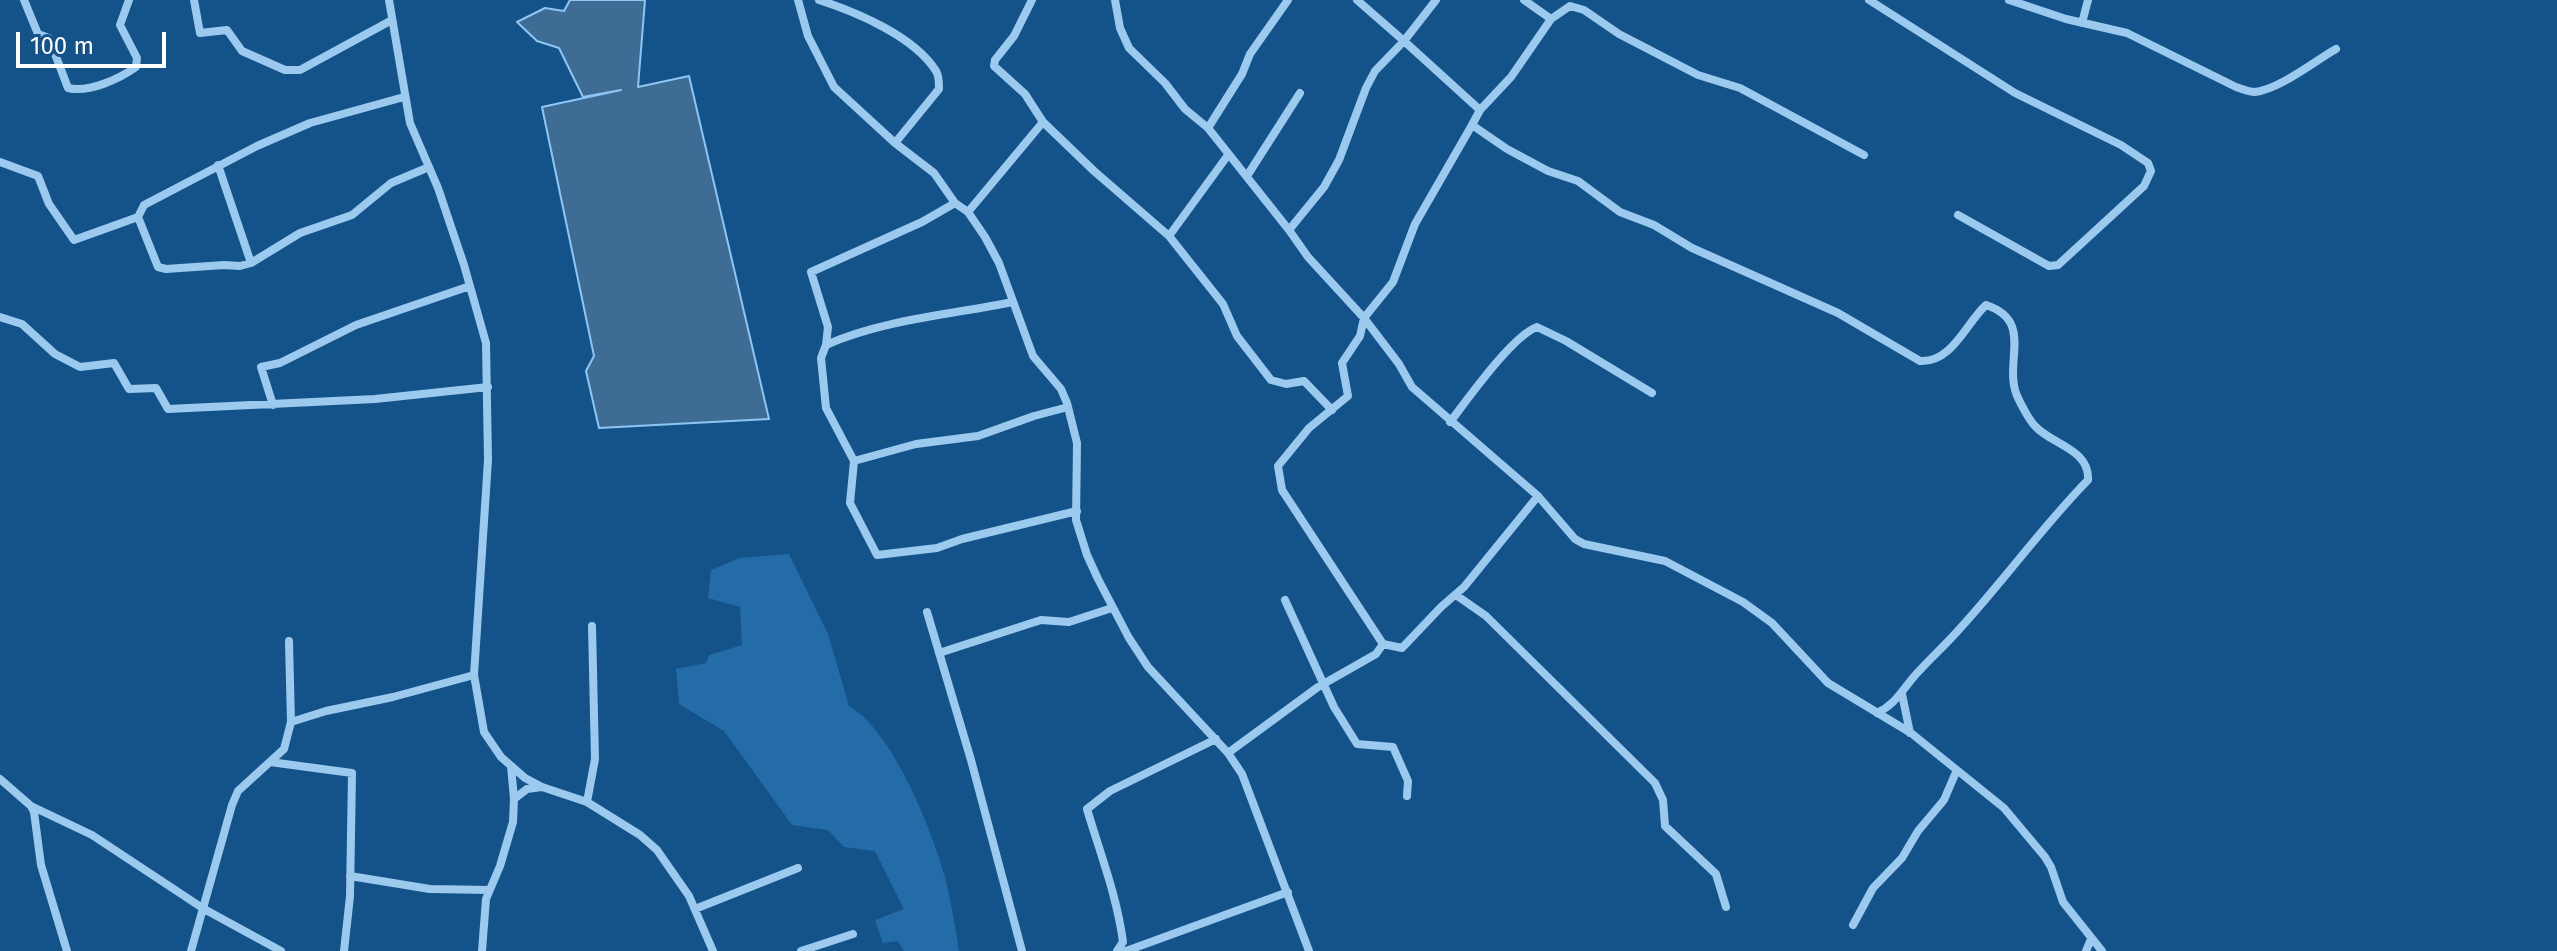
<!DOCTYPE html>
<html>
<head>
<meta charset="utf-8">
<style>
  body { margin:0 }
  #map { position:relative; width:2557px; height:951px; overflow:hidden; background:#14538a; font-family:"Fira Sans",sans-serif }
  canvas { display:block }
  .scale { position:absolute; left:16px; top:32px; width:150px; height:36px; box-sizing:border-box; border:4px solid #fff; border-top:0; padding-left:10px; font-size:24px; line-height:28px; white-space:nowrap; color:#fff; -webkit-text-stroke:6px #14538a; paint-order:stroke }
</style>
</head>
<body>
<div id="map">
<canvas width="2557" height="951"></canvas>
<div class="scale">100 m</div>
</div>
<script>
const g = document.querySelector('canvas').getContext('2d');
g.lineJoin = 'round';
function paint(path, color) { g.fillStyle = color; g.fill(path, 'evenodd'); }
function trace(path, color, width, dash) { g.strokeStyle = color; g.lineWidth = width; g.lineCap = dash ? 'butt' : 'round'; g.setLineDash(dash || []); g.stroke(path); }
paint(new Path2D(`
  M789,554L828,634L849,706C892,730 932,830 945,877C951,901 955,927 959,951H904L898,941L883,943L875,920L904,909L875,851L844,847L828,830L792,825L724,731L679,704L676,669L706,663L709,655L742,645L740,607L708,598L711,570L740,558Z`), '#236ca7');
const water = new Path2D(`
  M570,0H645L638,87L689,76L769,419L599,428L586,371L594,356L542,107L621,90L583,97L559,48L537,41L517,22L545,8L564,11Z`);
paint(water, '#3e6c95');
trace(water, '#8ec6f3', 2);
trace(new Path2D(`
  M24,0L38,34L49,38L68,88C89,93 119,79 136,67L137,58L120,25L129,0
  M194,0L200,33L227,30L242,51L285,70H300L392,20
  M389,0L410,123L438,188L464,265L486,343L488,460L474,675L484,732L501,757L525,778L542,787L587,802L640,835L657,850L689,896L713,951
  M798,0L808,36L834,87L895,143L934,173L955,203L968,212L985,237L999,263L1033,356L1061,389L1067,403L1077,443L1076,520L1087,555L1098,579L1129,638L1148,667L1228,753L1242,774L1309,951
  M819,0C856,12 914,36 936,71C939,75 939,83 939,89L895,143
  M1032,0L1014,36L995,60L994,66L1025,94L1043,122L1094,171L1169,236
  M1115,0L1120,28L1129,48L1165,83L1185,109L1208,128L1289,230L1308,257L1364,318L1399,364L1412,387L1538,496L1575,539L1584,544L1665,561L1743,602L1772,623L1828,683L1911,733L2004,808L2045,857L2051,867L2063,902L2102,951
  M1357,0L1404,41L1436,0
  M1524,0L1551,19
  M1869,0L2015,93L2121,145L2148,163L2151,171L2144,186L2058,265L2049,266L1958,215
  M2009,0L2066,19L2127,33L2236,87C2242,89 2249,92 2255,92C2280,89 2313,62 2336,49
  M2082,23L2088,0
  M404,97L310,123L257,146L144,205L138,217L158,267L166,269L224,265L240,266L251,263L300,233L352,215L391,183L429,167
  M1480,110L1511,77L1551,19L1570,6L1584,10L1619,34L1698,75L1740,88L1864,155
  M1208,128L1242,74L1250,54L1288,0
  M1228,155L1169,236L1223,304L1237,336L1271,380L1286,384L1304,381L1332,410
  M0,162L38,176L49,204L74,240L138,217
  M218,165L251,263
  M1247,176L1300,93
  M968,212L1043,122
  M1289,230L1324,187L1339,160L1366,88L1375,71L1404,41L1480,110L1472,125L1507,149L1548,171L1578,181L1620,212L1654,225L1692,248L1838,313L1920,361C1952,363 1966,323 1986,305C2037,322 2000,365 2019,400C2023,408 2029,420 2035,426C2052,445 2090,449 2088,480C2040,529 2001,585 1954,635C1943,647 1931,658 1920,670C1904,686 1898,703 1877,713
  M1013,302C953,314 882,320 826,345L821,358L826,408L854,461L850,503L877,555L937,548L962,539L1077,511
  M0,317L22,324L55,354L80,367L114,363L129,389L156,388L168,409L375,399L488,387
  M826,345L828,327L811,272L922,222L955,203
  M273,405L261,367L280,363L356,325L470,286
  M1450,422C1468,399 1512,336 1537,327L1566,341L1652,393
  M854,461L916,444L978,436L1034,416L1068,407
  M1456,595L1486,616L1655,783L1663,800L1665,826L1716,874L1726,907
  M1285,600L1334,707L1357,744L1393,747L1408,781L1407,796
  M927,612L971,760L1022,951
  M289,641L291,722
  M1383,644L1282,490L1278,466L1309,428L1348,396L1342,363L1360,336L1364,318L1393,282L1415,224L1472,125
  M939,653L1041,620L1069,622L1112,608
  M1902,694L1910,733
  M1228,753L1318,687L1376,654L1383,644L1402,648L1441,607L1464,587L1538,496
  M270,762L352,773L350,896L344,951
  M0,779L31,806L34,812L41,865L67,951
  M514,799L527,789L542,787
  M587,802L595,759L592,626
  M31,806L92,835L204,909L281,951
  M350,876L430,889L489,890
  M695,909L798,868
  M1853,925L1873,888L1902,858L1918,831L1944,800L1956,772
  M191,951L232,805L238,791L284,749L291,722L326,711L393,697L474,675
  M482,951L486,899L500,866L513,822L514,799L511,766
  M801,951L853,934
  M1117,951L1123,942C1117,896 1100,853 1087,809L1110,791L1216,739
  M1126,951L1288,892
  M2086,951L2091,939`), '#9ccaef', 8);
</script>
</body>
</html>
